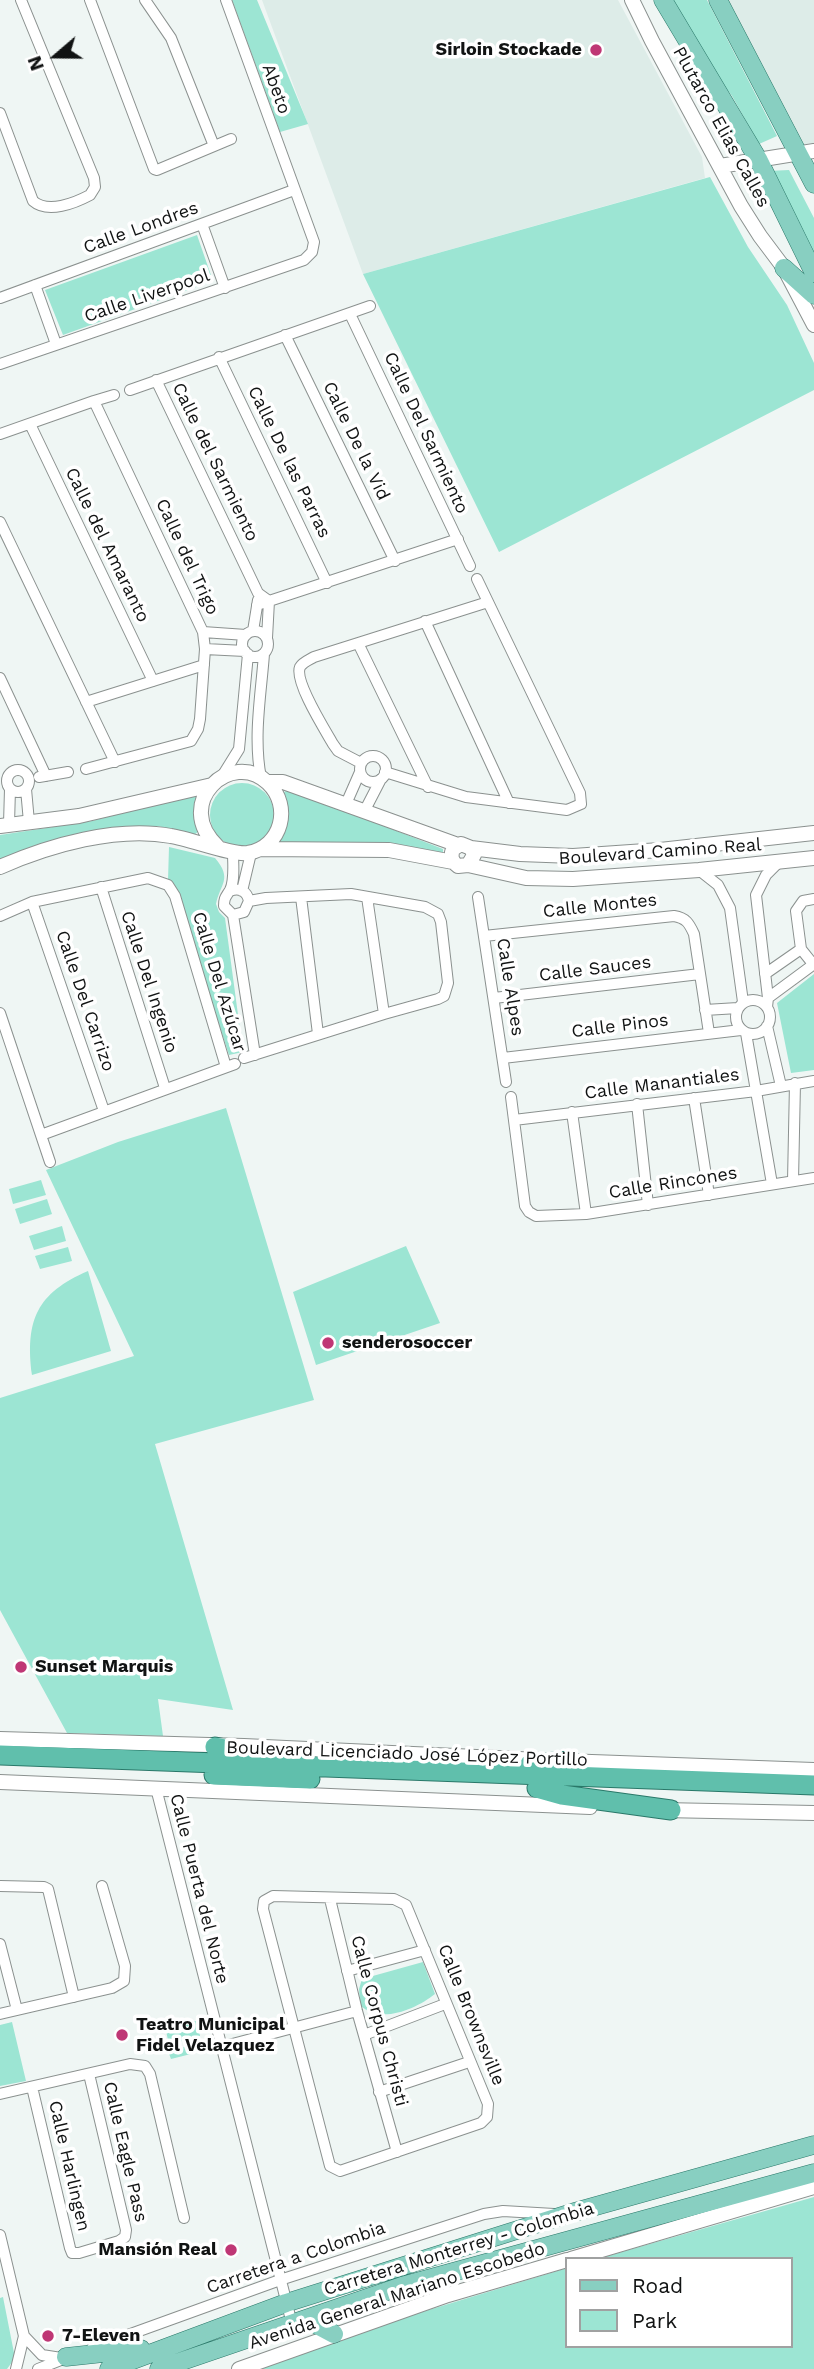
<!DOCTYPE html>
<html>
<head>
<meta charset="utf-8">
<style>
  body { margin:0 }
  #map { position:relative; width:814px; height:2369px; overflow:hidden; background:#eff6f4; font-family:"Work Sans",sans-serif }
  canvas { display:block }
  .legend { position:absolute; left:565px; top:2257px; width:228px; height:91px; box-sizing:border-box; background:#fff; border:2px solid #a0a1a1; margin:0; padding:9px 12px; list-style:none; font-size:21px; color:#111313 }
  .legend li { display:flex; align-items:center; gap:14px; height:35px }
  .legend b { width:35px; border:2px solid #a0a1a1 }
  .north { position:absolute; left:21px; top:21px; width:70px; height:70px; -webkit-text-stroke:5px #fff; paint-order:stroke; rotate:250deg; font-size:19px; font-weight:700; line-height:28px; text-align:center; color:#111313 }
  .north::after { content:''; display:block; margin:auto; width:24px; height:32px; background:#111313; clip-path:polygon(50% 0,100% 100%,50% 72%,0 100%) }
</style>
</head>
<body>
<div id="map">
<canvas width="814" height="2369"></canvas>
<ul class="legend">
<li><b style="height:9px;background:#88cfc1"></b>Road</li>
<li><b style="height:19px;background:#9ce5d3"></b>Park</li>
</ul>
<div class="north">N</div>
</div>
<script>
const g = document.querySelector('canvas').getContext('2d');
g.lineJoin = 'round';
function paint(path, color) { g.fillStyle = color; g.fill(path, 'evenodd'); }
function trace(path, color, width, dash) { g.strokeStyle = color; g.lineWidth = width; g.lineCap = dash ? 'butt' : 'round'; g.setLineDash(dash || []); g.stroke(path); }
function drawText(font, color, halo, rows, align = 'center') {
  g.font = font + ' "Work Sans",sans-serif'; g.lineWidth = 7; g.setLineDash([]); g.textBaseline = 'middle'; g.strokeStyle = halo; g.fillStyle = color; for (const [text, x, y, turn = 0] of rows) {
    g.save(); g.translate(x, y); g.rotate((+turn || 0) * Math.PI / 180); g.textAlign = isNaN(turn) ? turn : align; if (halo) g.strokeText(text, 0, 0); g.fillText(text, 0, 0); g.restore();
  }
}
paint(new Path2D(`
  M262,0H618L702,157L705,178L363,274Z
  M727,0H814V143L798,145Z`), '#ddece8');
paint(new Path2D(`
  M232,0H257L308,124L280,132Z
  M672,0H707L777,136L759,144L732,96L712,70Z
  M789,170L814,218V264L768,171Z
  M710,177L748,247L787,305L814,363V390L499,552L363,274Z
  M197,235L213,281L63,335L45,290Z
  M210 815a32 32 0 1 1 64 0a32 32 0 1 1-64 0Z
  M286,791H294L443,849V852L440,855L285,845L279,842C287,826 292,809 282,793Z
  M194,794L197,797L194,817L199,831L194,835L158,826L124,828L36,845L0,859V835L92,821Z
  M169,847L215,858C233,879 220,884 216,904L219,912L225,918L243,1052L229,1055L174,886L168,880Z
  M814,974V1070L791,1073L777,1003Z
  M226,1108L314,1400L155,1444L233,1710L158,1699L163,1736L67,1733L0,1610V1398L134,1356L46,1170L118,1142Z
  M41,1180L46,1195L13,1204L9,1189Z
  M47,1199L52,1214L20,1224L15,1209Z
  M62,1226L66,1241L34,1250L29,1236Z
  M406,1246L440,1323L316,1365L293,1292Z
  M68,1247L72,1261L40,1269L35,1256Z
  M88,1271L111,1351L32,1375C25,1320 37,1293 88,1271Z
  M423,1962L435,1994C416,2009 380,2025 360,2005L359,1989L362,1979Z
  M164,2021H197L200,2036L169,2045Z
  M12,2022L26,2081L0,2086V2025Z
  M193,2045L195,2053L171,2059L168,2051Z
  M814,2197V2369H261L412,2315L567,2268V2346H791V2259H597Z
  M3,2297L15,2358L7,2369H0V2298Z`), '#9ce5d3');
const minor = new Path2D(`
  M90,0L154,169L157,170L231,139
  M145,0L171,38L214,146
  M0,113L33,201C48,214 75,203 90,195L95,187L94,178L21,0
  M202,224L225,288
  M35,285L56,344
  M0,298L294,190
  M350,314L470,566
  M285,335L395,561
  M219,357L327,583
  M0,364L304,260L312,252L314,242L226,0
  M156,380L258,593L269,601L267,638
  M130,390L370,306
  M94,401L114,395
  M30,424L153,681
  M0,434L94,401L203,632L205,649L200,719L198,729L191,741L86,769
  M0,522L115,762
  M257,605L458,539
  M425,621L509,803
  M253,631L258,600
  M242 644a13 13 0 1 1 26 0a13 13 0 1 1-26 0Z
  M203,632L246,635
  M358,643L428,787
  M205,649L245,651
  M0,678L46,776
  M86,702L204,665
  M360 769a13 13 0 1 1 26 0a13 13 0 1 1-26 0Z
  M361,763L338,751L333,744C325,730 294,681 300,667C303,662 309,660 314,657L488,602
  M7 781a11 11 0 1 1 22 0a11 11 0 1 1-22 0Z
  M385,772L466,797L567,810L581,804L580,793L477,579
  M39,777L68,772
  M221,778L239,749L248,654
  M261,778C253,737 261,695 264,654
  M26,789L29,822
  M346,804L360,772
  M365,810L381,779
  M9,824L10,789
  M699,870L718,885L730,908L743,1002
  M101,887L165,1088
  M230,891C239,887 247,891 249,901L244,912L233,915L224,906C224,897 226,897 230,890C235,880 233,864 233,853
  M242,891L251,853
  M301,897L318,1034
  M367,897L384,1014
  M478,897L506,1082
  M32,902L104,1111
  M233,915L255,1055
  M0,916L32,902L148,878L168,885L175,896L226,1067
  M484,936L674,916C686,918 689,923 694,934L709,1033
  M813,964L801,949L796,911L803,901L814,899
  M765,974L801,949
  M494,998L700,974
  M768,998L814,964
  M736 1017a17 17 0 1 1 34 0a17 17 0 1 1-34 0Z
  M767,1007L768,998L756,895L766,875L779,862
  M705,1010L738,1008
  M0,1013L50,1162
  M767,1026L781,1086
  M746,1033L772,1184
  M244,1058L384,1014L438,999L444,996L448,983L441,922L438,914L425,907L351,894L266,898L249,901
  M503,1058L741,1030
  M511,1097L525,1206L529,1212L536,1216L586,1214L814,1178
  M694,1098L709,1195
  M637,1104L648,1205
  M572,1112L586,1214
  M514,1120L756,1091L814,1081
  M41,1135L235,1064
  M793,1181L795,1083
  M156,1788L292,2324
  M0,1886L44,1887L48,1889L74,1997
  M273,1896L394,1899L406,1905L488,2104L487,2117L481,2123L340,2171L330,2166L263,1909L264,1901Z
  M330,1899L357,2011L397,2152
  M0,1944L17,2010
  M347,1971L425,1950
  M0,2014L112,1988L124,1981L125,1966L102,1886
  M364,2035L445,2004
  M221,2047L357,2011
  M32,2087L70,2248L72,2253H79L119,2241L125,2237L126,2230L89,2074
  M379,2092L469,2062
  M0,2094L130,2064L145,2066L150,2074L184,2218
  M0,2235L24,2336L16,2369
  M24,2336L42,2355L61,2358
  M92,2348L280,2280L484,2214L503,2211L554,2214
  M38,2369L71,2356`);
const tertiary = new Path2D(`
  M632,0L652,41L741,206L760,236L784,268L814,325
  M720,166L814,151
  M267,782H283L458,845
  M0,826L79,816L212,785
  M471,848L474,855L468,865L458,866C452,862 450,857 453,849L461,844L471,848L520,854L573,856L660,850L814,833
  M260,849L389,850L453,862
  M468,865L526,878L573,879L699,870L814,858
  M0,867C50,845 117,826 171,836C190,839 235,856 248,853C282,847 292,806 268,783C232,748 171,803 218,847
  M0,1739L244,1746L540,1760
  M564,1761L814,1770
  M0,1782L590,1807
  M662,1810L814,1813
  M571,2259L814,2187
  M239,2369L448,2295L567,2260`);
const primary = new Path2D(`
  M663,0L758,159L814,273
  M718,0L814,184
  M784,268L814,295
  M306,2319L334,2334
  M66,2357L141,2349
  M109,2369L286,2303L571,2213L814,2145
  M159,2369L402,2286L814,2173`);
const trunk = new Path2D(`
  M215,1747L250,1754
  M0,1755L814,1785
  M530,1764L571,1761
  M214,1775L310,1779
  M537,1788L562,1795L671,1810`);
trace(minor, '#8b918f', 12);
trace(tertiary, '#8b918f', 16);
trace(primary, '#2a7869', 19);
trace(trunk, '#2a7869', 21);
trace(minor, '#fff', 10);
trace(tertiary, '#fff', 14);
trace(primary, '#88cfc1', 18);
trace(trunk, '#60bfac', 19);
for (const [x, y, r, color] of [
  [596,50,7,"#bf3775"],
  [328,1343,7,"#bf3775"],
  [21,1667,7,"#bf3775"],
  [122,2035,7,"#bf3775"],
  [231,2250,7,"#bf3775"],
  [48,2336,7,"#bf3775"]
]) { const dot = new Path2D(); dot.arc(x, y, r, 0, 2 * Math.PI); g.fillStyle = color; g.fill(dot); trace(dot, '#fff', 2.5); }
drawText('bold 18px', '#111313', '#fff', [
  ["Sirloin Stockade",582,50,"right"],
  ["senderosoccer",342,1343],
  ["Sunset Marquis",35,1667],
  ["Teatro Municipal",136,2025],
  ["Fidel Velazquez",136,2046],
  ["Mansión Real",217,2250,"right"],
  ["7-Eleven",62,2336]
], 'left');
drawText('18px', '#111313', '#fff', [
  ["Abeto",276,89,70],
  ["Plutarco Elias Calles",721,127,61],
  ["Calle Londres",141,228,-20],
  ["Calle Liverpool",147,296,-19],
  ["Calle Del Sarmiento",426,433,65],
  ["Calle De la Vid",356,441,64],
  ["Calle del Sarmiento",215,462,64],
  ["Calle De las Parras",289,462,64],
  ["Calle del Amaranto",107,545,64],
  ["Calle del Trigo",187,557,65],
  ["Boulevard Camino Real",660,852,-4],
  ["Calle Montes",600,906,-6],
  ["Calle Sauces",595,969,-7],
  ["Calle Del Ingenio",149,982,72],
  ["Calle Del Azúcar",219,982,73],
  ["Calle Alpes",510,987,81],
  ["Calle Del Carrizo",85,1001,71],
  ["Calle Pinos",620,1026,-7],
  ["Calle Manantiales",662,1084,-7],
  ["Calle Rincones",673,1183,-9],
  ["Boulevard Licenciado José López Portillo",407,1754,2],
  ["Calle Puerta del Norte",199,1889,76],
  ["Calle Brownsville",471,2015,68],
  ["Calle Corpus Christi",379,2021,75],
  ["Calle Eagle Pass",125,2152,77],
  ["Calle Harlingen",69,2166,77],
  ["Carretera Monterrey - Colombia",459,2249,-17],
  ["Carretera a Colombia",296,2258,-19],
  ["Avenida General Mariano Escobedo",397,2296,-18]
]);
</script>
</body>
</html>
